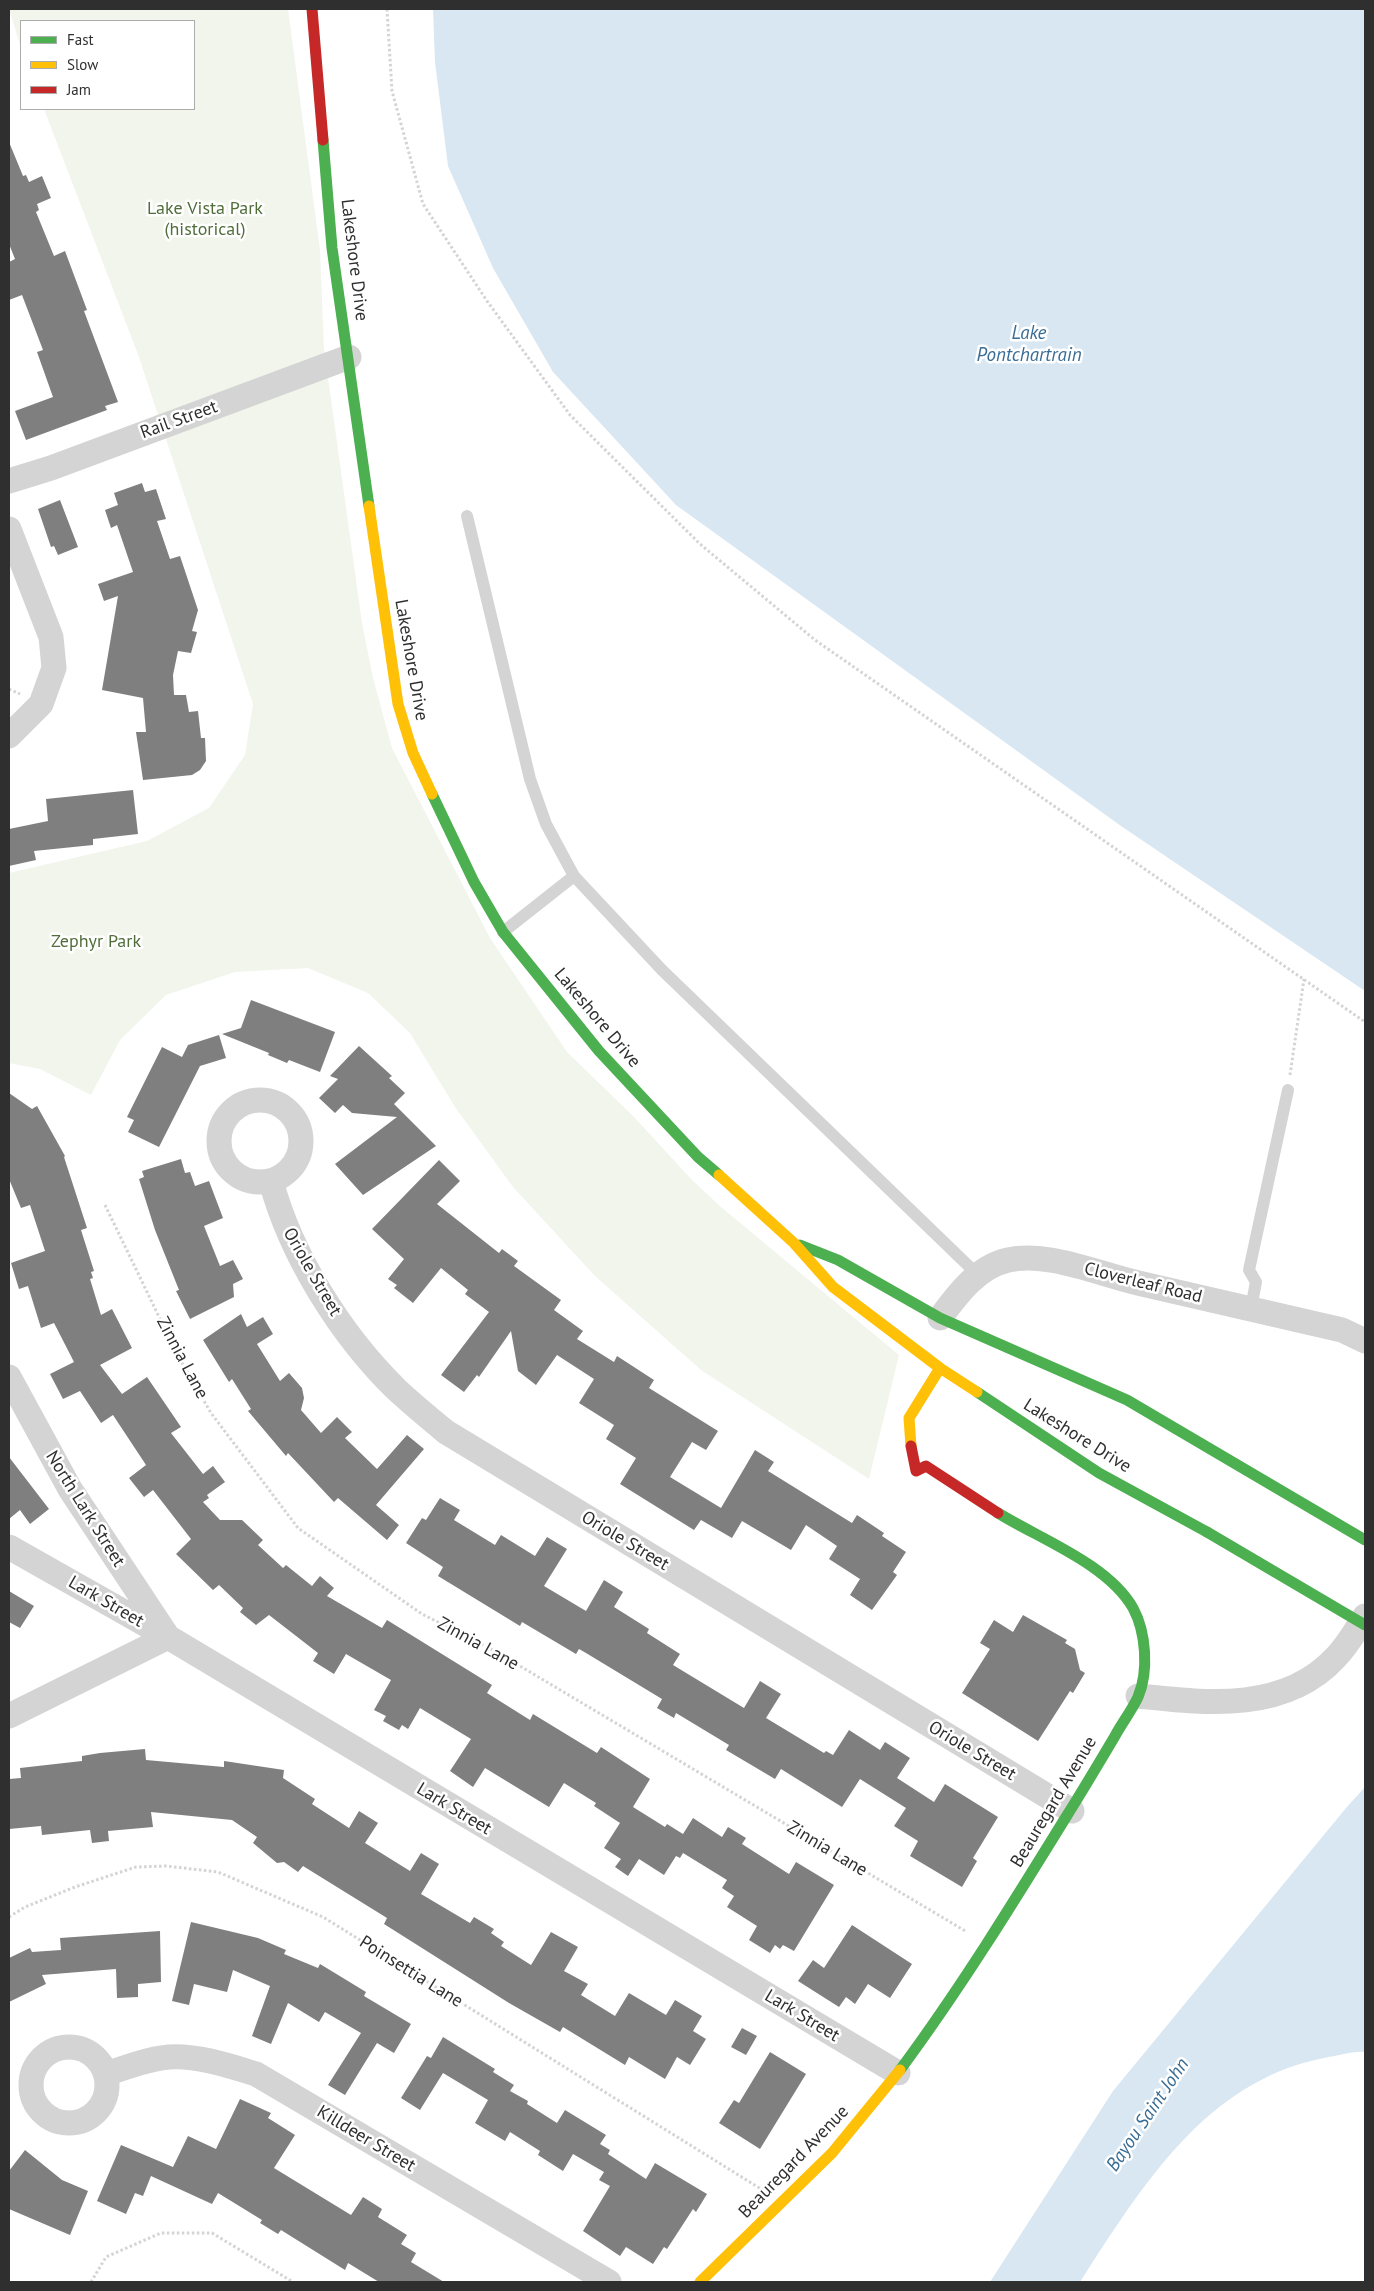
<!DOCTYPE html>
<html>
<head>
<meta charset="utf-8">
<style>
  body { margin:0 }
  #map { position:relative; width:1374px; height:2291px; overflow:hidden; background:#fff; font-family:"PT Sans",sans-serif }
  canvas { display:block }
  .frame { position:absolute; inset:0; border:10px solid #2f2f2f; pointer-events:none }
  .legend { position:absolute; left:20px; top:20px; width:175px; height:90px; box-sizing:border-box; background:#fff; border:1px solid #acacac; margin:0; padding:6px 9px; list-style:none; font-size:15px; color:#2f2f2f }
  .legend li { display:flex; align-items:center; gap:10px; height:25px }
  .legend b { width:25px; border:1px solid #acacac }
</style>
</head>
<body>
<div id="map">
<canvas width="1374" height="2291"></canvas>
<div class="frame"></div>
<ul class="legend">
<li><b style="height:6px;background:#4caf50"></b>Fast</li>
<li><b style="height:6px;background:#ffc107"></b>Slow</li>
<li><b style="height:6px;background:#c62828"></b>Jam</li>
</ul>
</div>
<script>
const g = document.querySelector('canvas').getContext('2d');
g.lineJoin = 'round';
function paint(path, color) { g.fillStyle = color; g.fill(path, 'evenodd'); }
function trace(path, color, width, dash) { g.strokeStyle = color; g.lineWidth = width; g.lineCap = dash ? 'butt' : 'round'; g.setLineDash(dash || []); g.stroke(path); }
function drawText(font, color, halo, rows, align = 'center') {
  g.font = font + ' "PT Sans",sans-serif'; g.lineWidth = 5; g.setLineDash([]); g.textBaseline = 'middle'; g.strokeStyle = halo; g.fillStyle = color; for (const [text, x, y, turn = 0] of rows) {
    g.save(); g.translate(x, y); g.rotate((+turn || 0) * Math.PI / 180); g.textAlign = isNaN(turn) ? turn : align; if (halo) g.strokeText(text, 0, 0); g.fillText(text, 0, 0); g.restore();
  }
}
paint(new Path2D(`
  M9,9H288L320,250L324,349L362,623L373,678L392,748L490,938L567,1052L634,1117L693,1181L721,1207L899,1355L869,1479L701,1370L595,1276L513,1187L455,1107L410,1033L368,993L308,968L235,972L166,995L120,1040L91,1095L40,1069L9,1063V873L147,841L209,808L245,755L253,704L139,357L44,109H194V21H21V48Z`), '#f1f5ec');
paint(new Path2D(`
  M433,9H1365V991L1121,826L676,505L553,372L493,268L448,166L435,62Z
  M1365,1787V2052C1352,2051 1337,2056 1324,2058C1205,2081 1141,2188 1080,2282H990L1113,2091L1346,1808Z`), '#d8e7f2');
paint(new Path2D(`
  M9,142L23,176L26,175L29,182L42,176L51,198L37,204L39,210L36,212L54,256L65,251L87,310L84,311L118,402L105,406L107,410L26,440L15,411L53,397L37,352L43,350L22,295L9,300V262L15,259L9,244Z
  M142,483L145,492L156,489L166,519L157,521L170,559L180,556L198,610L192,631L197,632L191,653L178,651L173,675L174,695H186L189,712L198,711L201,738H205L206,761L200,770L192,775L143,780L136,732H146L143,698L102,690L118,596L104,601L98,584L133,572L117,525L111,528L105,510L118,505L114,493Z
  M60,500L78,547L58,555L54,546L51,547L38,509Z
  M133,790L138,834L93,839V845L34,851L36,860L9,866V829L48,821L46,799Z
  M251,1000L335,1032L320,1072L289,1060L287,1063L268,1055L269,1053L222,1034L241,1028Z
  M219,1035L226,1058L200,1066L159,1147L128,1132L134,1120L127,1117L162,1047L182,1057L188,1045Z
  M359,1046L392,1076L389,1078L405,1093L394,1104L436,1146L363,1195L335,1164L397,1117L352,1113L343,1105L335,1113L319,1098L338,1079L330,1076Z
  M9,1093L32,1109L37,1106L65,1156L64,1157L87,1228L81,1230L94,1271L91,1272L93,1278L90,1279L101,1315L112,1309L132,1348L100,1365L122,1394L147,1377L181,1427L171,1433L203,1474L213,1466L225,1482L207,1495L209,1498L203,1502L220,1520H242L263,1540L258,1545L283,1568L286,1565L312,1586L320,1576L334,1588L327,1596L382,1628L387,1620L492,1685L487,1693L530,1720L533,1714L597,1753L601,1747L650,1779L633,1807L665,1827L667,1824L683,1834L693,1818L722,1837L728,1827L746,1838L742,1844L789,1874L796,1862L834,1885L794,1951L783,1945L780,1949L775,1945L770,1953L749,1940L757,1926L727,1907L734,1896L722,1888L727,1880L683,1853L680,1858L676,1856L664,1875L639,1859L628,1876L615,1867L621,1859L604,1848L620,1823L594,1806L596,1803L564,1783L549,1807L485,1768L473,1787L450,1771L471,1739L420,1708L408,1729L402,1725L399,1730L383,1721L386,1716L374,1710L391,1680L346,1654L334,1674L313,1661L318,1653L269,1615L256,1625L240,1612L243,1608L219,1585L213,1590L176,1554L191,1539L153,1490L144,1497L129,1478L146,1465L113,1415L101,1423L80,1391L63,1399L50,1374L74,1362L54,1323L41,1328L28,1286L19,1289L11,1263L45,1251L30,1205L21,1208L9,1179Z
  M181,1159L185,1173L190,1172L195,1186L209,1181L223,1218L204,1226L220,1266L233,1260L243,1279L233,1284L234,1297L190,1319L176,1291L179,1290L155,1230L139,1179L144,1177L142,1171Z
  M439,1160L460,1181L437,1204L499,1253L502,1249L518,1261L514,1266L561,1300L554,1310L583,1331L577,1339L614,1362L617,1356L654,1380L649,1388L718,1431L706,1450L692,1442L670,1477L721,1508L755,1450L774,1462L768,1471L852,1523L857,1515L884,1533L882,1536L906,1552L893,1572L897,1575L872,1610L850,1595L860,1579L829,1559L837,1546L806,1525L791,1550L742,1521L732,1538L701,1520L694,1530L620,1484L636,1458L606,1439L614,1425L579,1403L594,1379L557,1355L536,1385L518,1371L511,1331L479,1377L477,1375L464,1392L441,1375L489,1312L465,1294L468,1290L441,1268L413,1303L394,1288L397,1285L388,1279L404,1259L372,1229Z
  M241,1314L247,1327L263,1317L273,1334L257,1344L280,1381L289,1373L302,1388L304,1398L301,1410L321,1433L337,1417L352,1432L345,1438L377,1469L407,1435L424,1449L376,1505L399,1525L387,1540L338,1498L334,1502L288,1453L286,1456L248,1411L251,1409L232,1379L229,1382L203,1340Z
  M9,1457L49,1509L30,1524L20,1510L9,1519Z
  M440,1498L460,1510L454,1520L495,1545L501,1535L535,1556L547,1537L567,1549L544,1586L586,1611L604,1580L623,1592L614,1607L649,1629L647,1633L680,1654L673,1665L744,1708L760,1681L781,1694L766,1718L824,1753L826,1751L833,1755L849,1730L880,1750L885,1742L910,1758L897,1778L934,1802L945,1784L998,1817L973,1858L977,1861L962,1887L910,1856L918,1841L894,1826L906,1808L860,1779L842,1807L781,1769L775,1779L726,1750L729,1745L676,1713L674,1718L657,1708L662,1699L586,1653L579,1649L576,1654L522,1622L520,1626L438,1576L443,1567L406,1543L422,1518L426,1520Z
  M9,1591L34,1606L20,1628L9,1622Z
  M1023,1615L1067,1640L1065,1643L1075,1649L1080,1670L1085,1673L1073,1693L1070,1691L1038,1741L962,1693L990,1649L980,1643L994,1620L1013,1632Z
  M145,1749L146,1760L224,1767V1761L284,1770L283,1778L315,1799L312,1804L349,1828L359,1811L378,1823L365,1843L410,1871L421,1853L439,1864L421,1894L470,1923L474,1917L494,1929L491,1933L504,1942L501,1946L531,1965L551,1932L578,1947L564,1971L588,1984L581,1995L615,2016L629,1993L666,2015L675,2000L702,2016L693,2031L706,2039L690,2065L677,2057L665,2079L629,2057L625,2065L563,2027L560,2032L509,2003L384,1924L387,1918L303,1866L298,1872L284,1862L277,1863L253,1843L257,1837L232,1820L151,1812L153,1827L108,1831L109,1841L92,1843L90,1830L42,1835L41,1826L9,1829V1779L21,1778L20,1768L82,1761V1756L100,1753Z
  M191,1922L258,1938L286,1950L284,1954L318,1968L320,1964L366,1992L364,1996L411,2024L394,2053L377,2043L345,2095L328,2085L361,2033L325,2012L319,2022L288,2003L271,2044L252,2036L270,1986L233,1970L227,1992L194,1984L189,2005L172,2001Z
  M852,1925L912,1964L890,1998L868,1984L855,2004L846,1997L839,2007L798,1981L813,1960L824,1968Z
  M160,1931L161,1982L138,1984V1997L117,1998L116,1969L42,1975L46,1984L9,2002V1958L30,1948L32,1952L61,1950L60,1938Z
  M742,2028L757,2036L746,2055L731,2047Z
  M443,2037L495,2069L493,2072L514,2085L510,2091L528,2101L527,2104L557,2123L565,2110L606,2135L600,2144L610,2150L608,2154L646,2179L655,2163L707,2194L696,2212L693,2209L667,2249L664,2247L653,2264L626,2247L620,2256L583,2231L610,2186L599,2180L604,2172L573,2154L563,2171L538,2155L540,2151L510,2132L505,2141L475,2123L488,2100L443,2073L420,2110L401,2098L427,2056L431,2058Z
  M770,2052L806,2074L760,2149L719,2123L734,2100L739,2103Z
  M240,2099L271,2113L268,2118L295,2135L274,2168L351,2215L363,2197L382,2209L378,2217L407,2235L401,2244L416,2253L411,2262L444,2282H379L348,2263L345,2270L281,2230L278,2234L260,2223L262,2220L218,2193L212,2204L151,2176L143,2196L135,2193L126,2214L97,2201L121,2145L173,2167L188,2136L216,2149Z
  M25,2150L62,2180L88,2191L70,2235L9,2209V2171Z`), '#7f7f7f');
trace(new Path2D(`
  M387,9L392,91L423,204L487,301L570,415L700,544L815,640L1365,1022
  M9,689L20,694
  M1290,1075L1304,979
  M105,1205L178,1356L211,1413L298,1528L422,1614L493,1650L967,1932
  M9,1917L25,1907L75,1887L136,1867L166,1866L218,1872L323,1917L761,2189
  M91,2282L106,2257L161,2233H212L293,2282`), '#d4d4d4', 3, [2.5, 2.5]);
trace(new Path2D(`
  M467,516L530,779L546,824L574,876L662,970L978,1275
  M503,932L574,876
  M1251,1308L1256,1282L1249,1270L1288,1090`), '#d4d4d4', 12);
trace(new Path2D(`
  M9,481L51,468L349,357
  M9,529L51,637L54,668L41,704L9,736
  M219 1141a41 41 0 1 1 82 0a41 41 0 1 1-82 0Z
  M271,1181C291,1256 341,1335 396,1389C412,1404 429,1418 446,1432L1072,1811
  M940,1318C957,1295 977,1267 1008,1260C1047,1251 1099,1274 1138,1283C1206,1299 1274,1314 1342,1330L1365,1341
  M9,1377L70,1489L168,1637L9,1716
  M9,1547L168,1637L898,2073
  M1138,1696C1205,1703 1285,1713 1336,1657C1348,1645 1356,1630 1365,1616
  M31 2085a38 38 0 1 1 76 0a38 38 0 1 1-76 0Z
  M106,2074C126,2067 148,2059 169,2057C197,2055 230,2066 256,2074L609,2282`), '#d4d4d4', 25);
trace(new Path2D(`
  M323,140L332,248L369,506
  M432,794L474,882L503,932L599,1051L698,1157L719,1175
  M800,1245L838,1260L940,1318L1127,1400L1365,1540
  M977,1392L1099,1473L1207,1532
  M900,2070C960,1989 1013,1903 1066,1817C1083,1790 1099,1763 1115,1736C1122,1723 1132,1710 1138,1697C1149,1671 1146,1632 1133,1608C1108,1564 1040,1539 998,1513`), '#4caf50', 11);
trace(new Path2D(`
  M369,506L398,704L413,753L432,794
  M719,1175L794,1243L833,1287L940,1368L977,1392
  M911,1446L909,1418L940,1368
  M700,2282L832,2153L900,2070`), '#ffc107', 11);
trace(new Path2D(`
  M312,9L323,140
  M911,1446L916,1471L926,1466L998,1513`), '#c62828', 11);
trace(new Path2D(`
  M1207,1532L1365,1625`), '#4caf50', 11);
drawText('18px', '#506d3a', '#fff', [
  ["Lake Vista Park",205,209],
  ["(historical)",205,230],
  ["Zephyr Park",96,942]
]);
drawText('18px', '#2f2f2f', '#fff', [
  ["Lakeshore Drive",354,260,83],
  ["Rail Street",179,420,-20],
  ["Lakeshore Drive",411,660,80],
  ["Lakeshore Drive",597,1018,50],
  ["Oriole Street",312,1272,60],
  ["Cloverleaf Road",1143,1283,14],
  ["Zinnia Lane",182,1358,62],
  ["Lakeshore Drive",1077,1436,32],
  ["North Lark Street",85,1509,58],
  ["Oriole Street",625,1541,31],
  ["Lark Street",106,1602,30],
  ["Zinnia Lane",478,1644,29],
  ["Oriole Street",972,1751,31],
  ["Beauregard Avenue",1054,1802,-59],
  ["Lark Street",454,1809,31],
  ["Zinnia Lane",827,1849,31],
  ["Poinsettia Lane",411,1972,32],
  ["Lark Street",802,2016,31],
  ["Killdeer Street",366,2139,31],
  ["Beauregard Avenue",794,2162,-46]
]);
drawText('italic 19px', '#396d95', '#fff', [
  ["Lake",1029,334],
  ["Pontchartrain",1029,356],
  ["Bayou Saint John",1148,2115,-56]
]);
</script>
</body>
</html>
